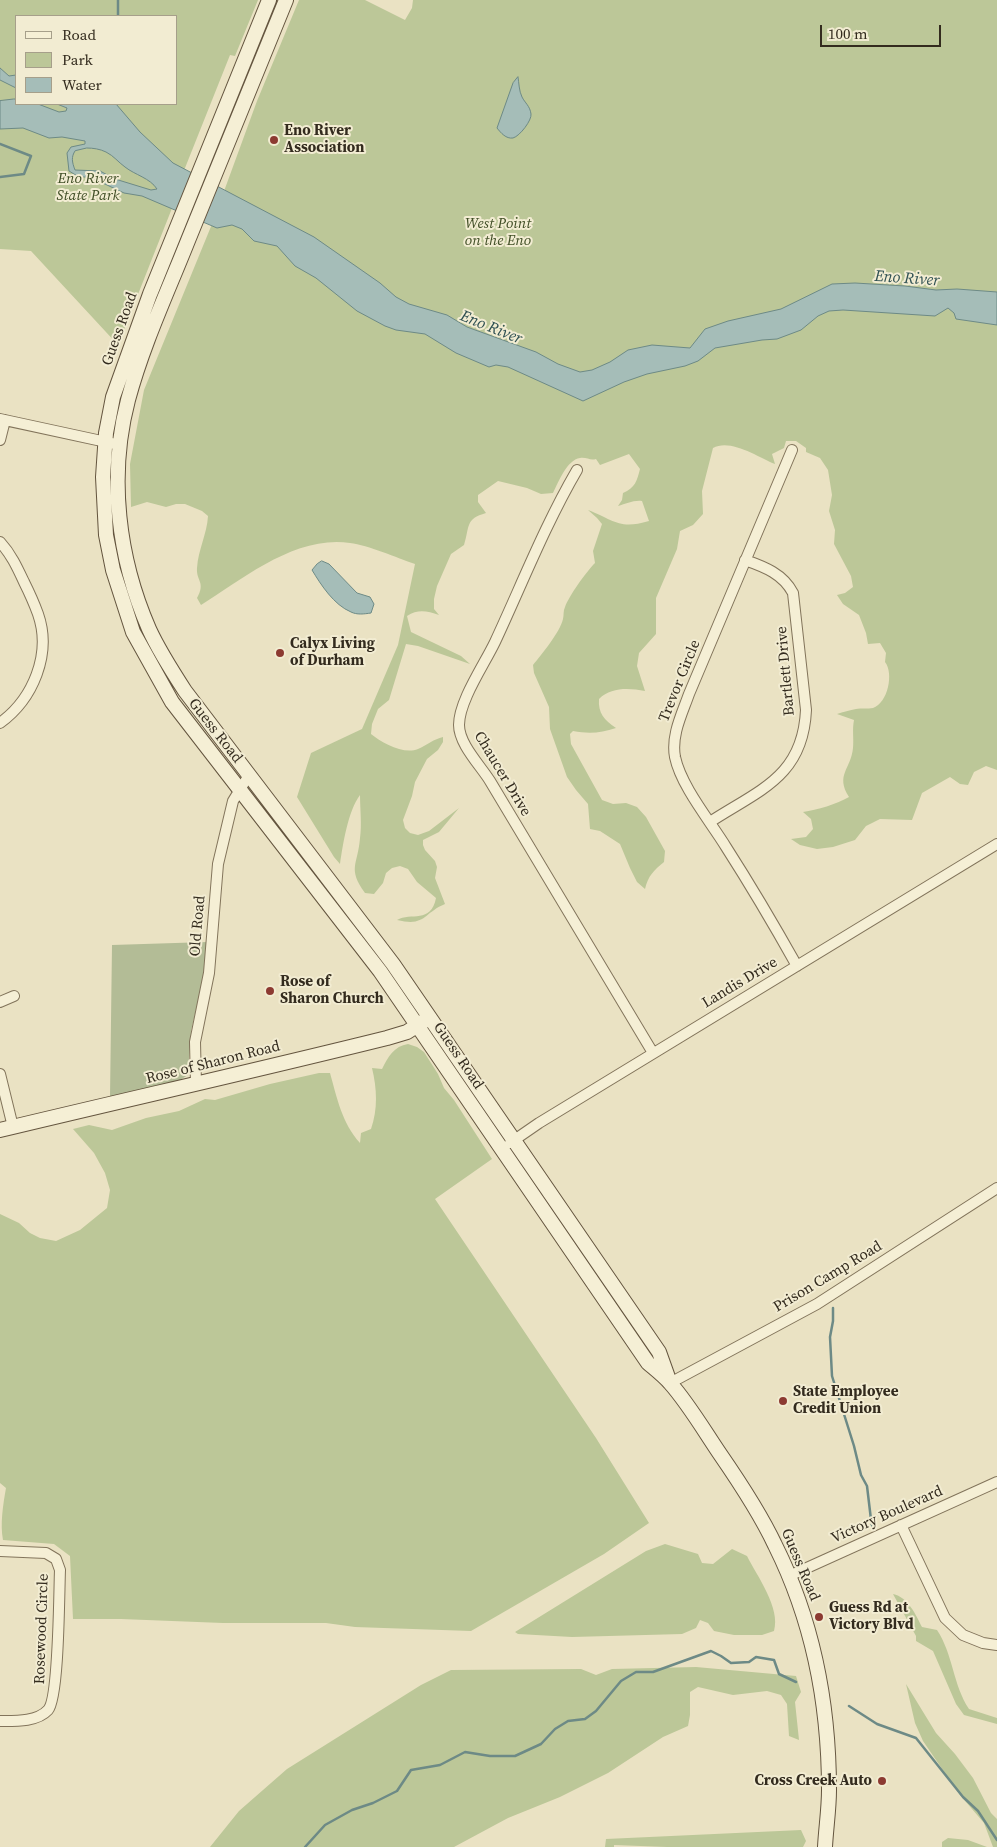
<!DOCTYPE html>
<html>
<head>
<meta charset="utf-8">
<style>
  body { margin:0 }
  #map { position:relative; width:997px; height:1847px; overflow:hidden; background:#eae2c3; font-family:"Source Serif 4",serif }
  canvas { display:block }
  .legend { position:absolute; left:15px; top:15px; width:162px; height:90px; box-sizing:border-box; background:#f2ecd2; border:1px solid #a69f8a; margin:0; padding:6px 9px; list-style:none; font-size:15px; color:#332b1e }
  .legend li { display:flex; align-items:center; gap:10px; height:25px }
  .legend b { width:25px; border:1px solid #a69f8a }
  .scale { position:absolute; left:820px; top:25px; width:121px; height:22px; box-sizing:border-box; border:2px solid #332b1e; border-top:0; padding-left:6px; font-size:15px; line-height:18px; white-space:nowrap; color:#332b1e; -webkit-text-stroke:4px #f2ecd2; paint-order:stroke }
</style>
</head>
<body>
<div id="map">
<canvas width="997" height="1847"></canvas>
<ul class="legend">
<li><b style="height:6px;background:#f5efd5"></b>Road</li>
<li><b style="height:14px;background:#bcc798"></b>Park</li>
<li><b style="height:14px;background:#a5bdb8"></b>Water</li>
</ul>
<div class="scale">100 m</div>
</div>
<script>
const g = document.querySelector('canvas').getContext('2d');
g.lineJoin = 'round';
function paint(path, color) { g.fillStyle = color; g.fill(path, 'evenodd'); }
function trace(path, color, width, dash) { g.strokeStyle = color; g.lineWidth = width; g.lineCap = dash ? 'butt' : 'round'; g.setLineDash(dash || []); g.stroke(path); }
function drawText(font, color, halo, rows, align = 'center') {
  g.font = font + ' "Source Serif 4",serif'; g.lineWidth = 4; g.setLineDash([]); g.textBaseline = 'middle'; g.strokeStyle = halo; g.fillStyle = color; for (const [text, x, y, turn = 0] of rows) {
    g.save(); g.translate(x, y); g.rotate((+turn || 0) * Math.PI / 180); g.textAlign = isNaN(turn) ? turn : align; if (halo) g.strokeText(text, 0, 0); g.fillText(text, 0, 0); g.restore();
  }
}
paint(new Path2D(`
  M0,0H258L235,56L230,55L185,168L178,193L118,345L31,251L0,249ZM16,16H176V104H16Z
  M299,0H365L405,20L412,8L413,0H997V770L986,766L974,772L968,785L960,784L950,777L922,793L912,820L880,819L866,826L855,840L833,847L817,849L800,845L791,839L806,837L813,829L811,819L803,812C817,810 837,804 849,797C835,775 851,769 853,748C854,738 852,730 854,720L837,714C843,712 850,710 856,709C861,708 868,709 873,708C888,703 894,673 885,662L886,653L880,643L868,644L866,633L859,615L843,604L837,595L845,593L853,587L851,576L834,544L835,530L829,511L832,495L828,470L820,458L806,452V448L796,441H786L784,448L772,454L775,464C758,457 730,438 713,448L702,491L703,514L693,525L680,531L677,549L656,598V634L639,653L637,666L645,691C629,688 611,687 599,699C598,713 604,720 616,728C601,733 589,734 573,731L570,734L571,744L602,800L613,804L626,803L637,807L646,817L665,851L664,862C654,870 648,876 645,889L637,882L630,868L620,844L600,831L590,829L588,804L576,790L567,777L550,729L549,707L534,673L533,665C542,654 560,632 563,619C564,615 563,611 565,607C569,596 586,572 595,563L593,551L602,524L597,518L588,510C614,520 619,530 649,521L642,501C633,500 626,504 618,506L622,500L623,493C635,488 637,481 640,469L629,454L600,465L596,459C590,461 587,457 580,458C567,460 559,481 553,493L541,494L527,488L498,481L478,495V502L486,513C465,519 470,526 464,545L451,554L437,586L434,599V609L439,615C427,611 418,609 407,616L411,632L461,656L470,664L418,646L406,644L389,700L378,709L372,724L371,734C382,743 404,755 418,749C427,745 434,739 443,737V742L438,750L427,759L415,782L412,796L403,820L405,828L410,833L418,835L429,831L459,808L439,832L423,840V845L425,850L435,861L437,867L435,878L445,904C423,913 426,927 397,920C411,912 431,924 436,898L417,882L408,869L400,866L392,868L386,873L383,883L374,894L365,893C347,868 358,865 360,838C362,825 360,809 360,795C348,811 343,844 340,864L334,857L297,797L311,753L362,729L398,645L415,564C397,558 368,545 350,543C296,535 244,578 201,605L197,598C206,582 196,581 197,568C198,550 207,534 208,516L202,511L185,504H176L166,507L147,502L131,507L130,464L144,390L212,224L257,101Z
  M408,1044L417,1047L424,1052L438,1074L444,1088L454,1100L492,1159L435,1199L596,1438L649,1523L604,1554L471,1631L355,1627L326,1623H223L121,1619H73L70,1556L54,1544L3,1540C0,1524 3,1505 6,1488L0,1483V1214L19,1223L30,1233L40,1238L56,1241L80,1230L107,1208L110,1190L105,1173L94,1153L73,1129L89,1125L112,1130L146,1118L179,1111L205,1099L215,1100L270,1084L319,1073H330C337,1098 342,1123 360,1143L361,1133L371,1129C378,1109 377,1089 372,1068L382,1069C388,1057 394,1046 408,1044Z
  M665,1544L698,1554L702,1563L713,1564L732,1549L747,1556C757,1576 781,1608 774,1631L762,1635H734L714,1631L708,1623L700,1620L696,1628L682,1634L572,1637L518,1634L515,1632L646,1551Z
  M893,1594C908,1597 916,1615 922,1627L937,1630C953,1654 953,1685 969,1709L997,1718V1724L964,1715L956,1704L933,1651L916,1641V1636Z
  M696,1667L796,1676L801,1692L795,1702L799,1740L789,1736L787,1704L781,1695L767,1691L733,1695L698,1687L690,1692V1715L688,1726L663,1737L608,1773L560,1797L508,1818L454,1847H210L239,1811L287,1769L421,1685L451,1670L581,1669L596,1675L612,1669Z
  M906,1684L936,1733L955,1754L973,1778L991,1813L997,1819V1847H993L984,1823L960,1795L923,1741L915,1723Z
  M801,1830L806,1841L803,1847H667L614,1845V1847H605L606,1839Z
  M948,1838L968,1840L987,1847H942V1842Z`), '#bcc798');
paint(new Path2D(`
  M207,942L204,975L191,1031L188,1075L180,1080L110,1097L112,945Z`), '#b3bc96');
const water = new Path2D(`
  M0,68L9,76L16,75V88L0,80Z
  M518,77C519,83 519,91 522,97C525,103 530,106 531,114C532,120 520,136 513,138C506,139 501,133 497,128L513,83Z
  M14,99H16V104H38L59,112L66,111L67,108L57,104H116L140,132L173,163L314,237L380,283L396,297L409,304L447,315L467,327L536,352L558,364L580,372L592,370L610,362L628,350L652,345L690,348L705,329L728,321L781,309L832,284L855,283L905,286L936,290L957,289L997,292V325L956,319L954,313L948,308L935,316L843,310L829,311L818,316L801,330L777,339L762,340L715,348L698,361L685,366L647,374L624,382L583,401L508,367L496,365L489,367L456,353L425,334L396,330L385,326L357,311L316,278L295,266L277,246L254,241L242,229L232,225L217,228L142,196L124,193L90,177H79L69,171L67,153L71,147L85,144V141L62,137L49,138L23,128L0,129V101ZM87,148C93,148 100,149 106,152C114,156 118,162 125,167C135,175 150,178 157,189L151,190L115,179L100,171L75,170C72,162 71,157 75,151Z
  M322,561L329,564L357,593L370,597L374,604L371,613C364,614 357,615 351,612C334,605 321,585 312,570L317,564Z`);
paint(water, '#a5bdb8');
trace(water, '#6d8a86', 1);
trace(new Path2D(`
  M118,16V0
  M0,144L31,156L24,174L0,177
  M833,1308V1321L830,1337L832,1376L854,1446L861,1475L867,1486L872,1528
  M849,1706L877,1724L916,1738L963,1797L978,1811L997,1840
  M305,1847L325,1825L352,1810L373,1803L397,1791L411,1770L440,1765L465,1752L490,1756H515L541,1744L555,1729L568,1721L585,1719L596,1711L621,1681L636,1672H653L711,1651L721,1656L731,1663L749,1662L756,1657L774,1660L779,1674L796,1682`), '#6d8a86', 2.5);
const street = new Path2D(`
  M0,419L120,445
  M0,440L5,420
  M792,450L689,694C682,714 671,735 675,757C681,786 710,821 726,847C751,886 774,925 797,966
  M577,470C545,525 522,584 495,642C484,665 459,701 459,725C459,744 480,765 490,781L653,1053
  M0,542C11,554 17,567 24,582C29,592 34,603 38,614C52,654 33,699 0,723
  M710,822C759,790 803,777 806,710L793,593C783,574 765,567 745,560
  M0,1002L14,996
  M0,1074L13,1127
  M196,1084L195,1042L209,973L218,864L233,801L249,775
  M510,1143L539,1123L997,844
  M670,1383L817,1304L997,1188
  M901,1525L945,1618L963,1635L983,1643L997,1645
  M0,1551L46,1553L56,1559L60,1570C59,1593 59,1698 48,1710C37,1722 15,1721 0,1721
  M789,1576L997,1482`);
const secondary = new Path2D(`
  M269,0L150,294L113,397L106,433L103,477L106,535L113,570L133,632L172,702L380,971L648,1363C655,1369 664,1376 670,1383C688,1403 705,1432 720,1454C740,1483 760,1513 775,1545C813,1621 829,1706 829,1790C829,1809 826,1828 825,1847
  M286,0C254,79 222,158 189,238C168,291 143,344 128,400C108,476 118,558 149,629C159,651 172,671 185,691L393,964L659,1352L669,1380
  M0,1130C129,1099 258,1070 387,1038L407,1032L424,1021`);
trace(street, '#82745b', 12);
trace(secondary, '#64553f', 16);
trace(street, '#f5efd5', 10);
trace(secondary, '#f5efd5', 14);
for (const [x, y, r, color] of [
  [274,140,5,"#8c3a31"],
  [280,653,5,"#8c3a31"],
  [270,991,5,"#8c3a31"],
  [783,1401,5,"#8c3a31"],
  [819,1617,5,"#8c3a31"],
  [882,1781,5,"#8c3a31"]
]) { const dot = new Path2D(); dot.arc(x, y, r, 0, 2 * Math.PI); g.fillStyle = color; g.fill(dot); trace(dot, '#f2ecd2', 2); }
drawText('bold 15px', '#332b1e', '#f2ecd2', [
  ["Eno River",284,131],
  ["Association",284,148],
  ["Calyx Living",290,644],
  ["of Durham",290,661],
  ["Rose of",280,982],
  ["Sharon Church",280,999],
  ["State Employee",793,1392],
  ["Credit Union",793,1409],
  ["Guess Rd at",829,1608],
  ["Victory Blvd",829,1625],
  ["Cross Creek Auto",872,1781,"right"]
], 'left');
drawText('italic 15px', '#404e26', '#f2ecd2', [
  ["Eno River",88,179],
  ["State Park",88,196],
  ["West Point",498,224],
  ["on the Eno",498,241]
]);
drawText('15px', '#332b1e', '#f2ecd2', [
  ["Guess Road",120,329,-70],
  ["Bartlett Drive",786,671,-95],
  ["Trevor Circle",680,681,-68],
  ["Guess Road",215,731,52],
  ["Chaucer Drive",502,774,59],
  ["Old Road",198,926,-85],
  ["Landis Drive",740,983,-31],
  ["Guess Road",458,1056,56],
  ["Rose of Sharon Road",213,1063,-14],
  ["Prison Camp Road",828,1277,-31],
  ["Victory Boulevard",887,1515,-24],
  ["Guess Road",800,1565,67],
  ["Rosewood Circle",42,1629,-88]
]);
drawText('italic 16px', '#2f5052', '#f2ecd2', [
  ["Eno River",907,279,4],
  ["Eno River",491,328,22]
]);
</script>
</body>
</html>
